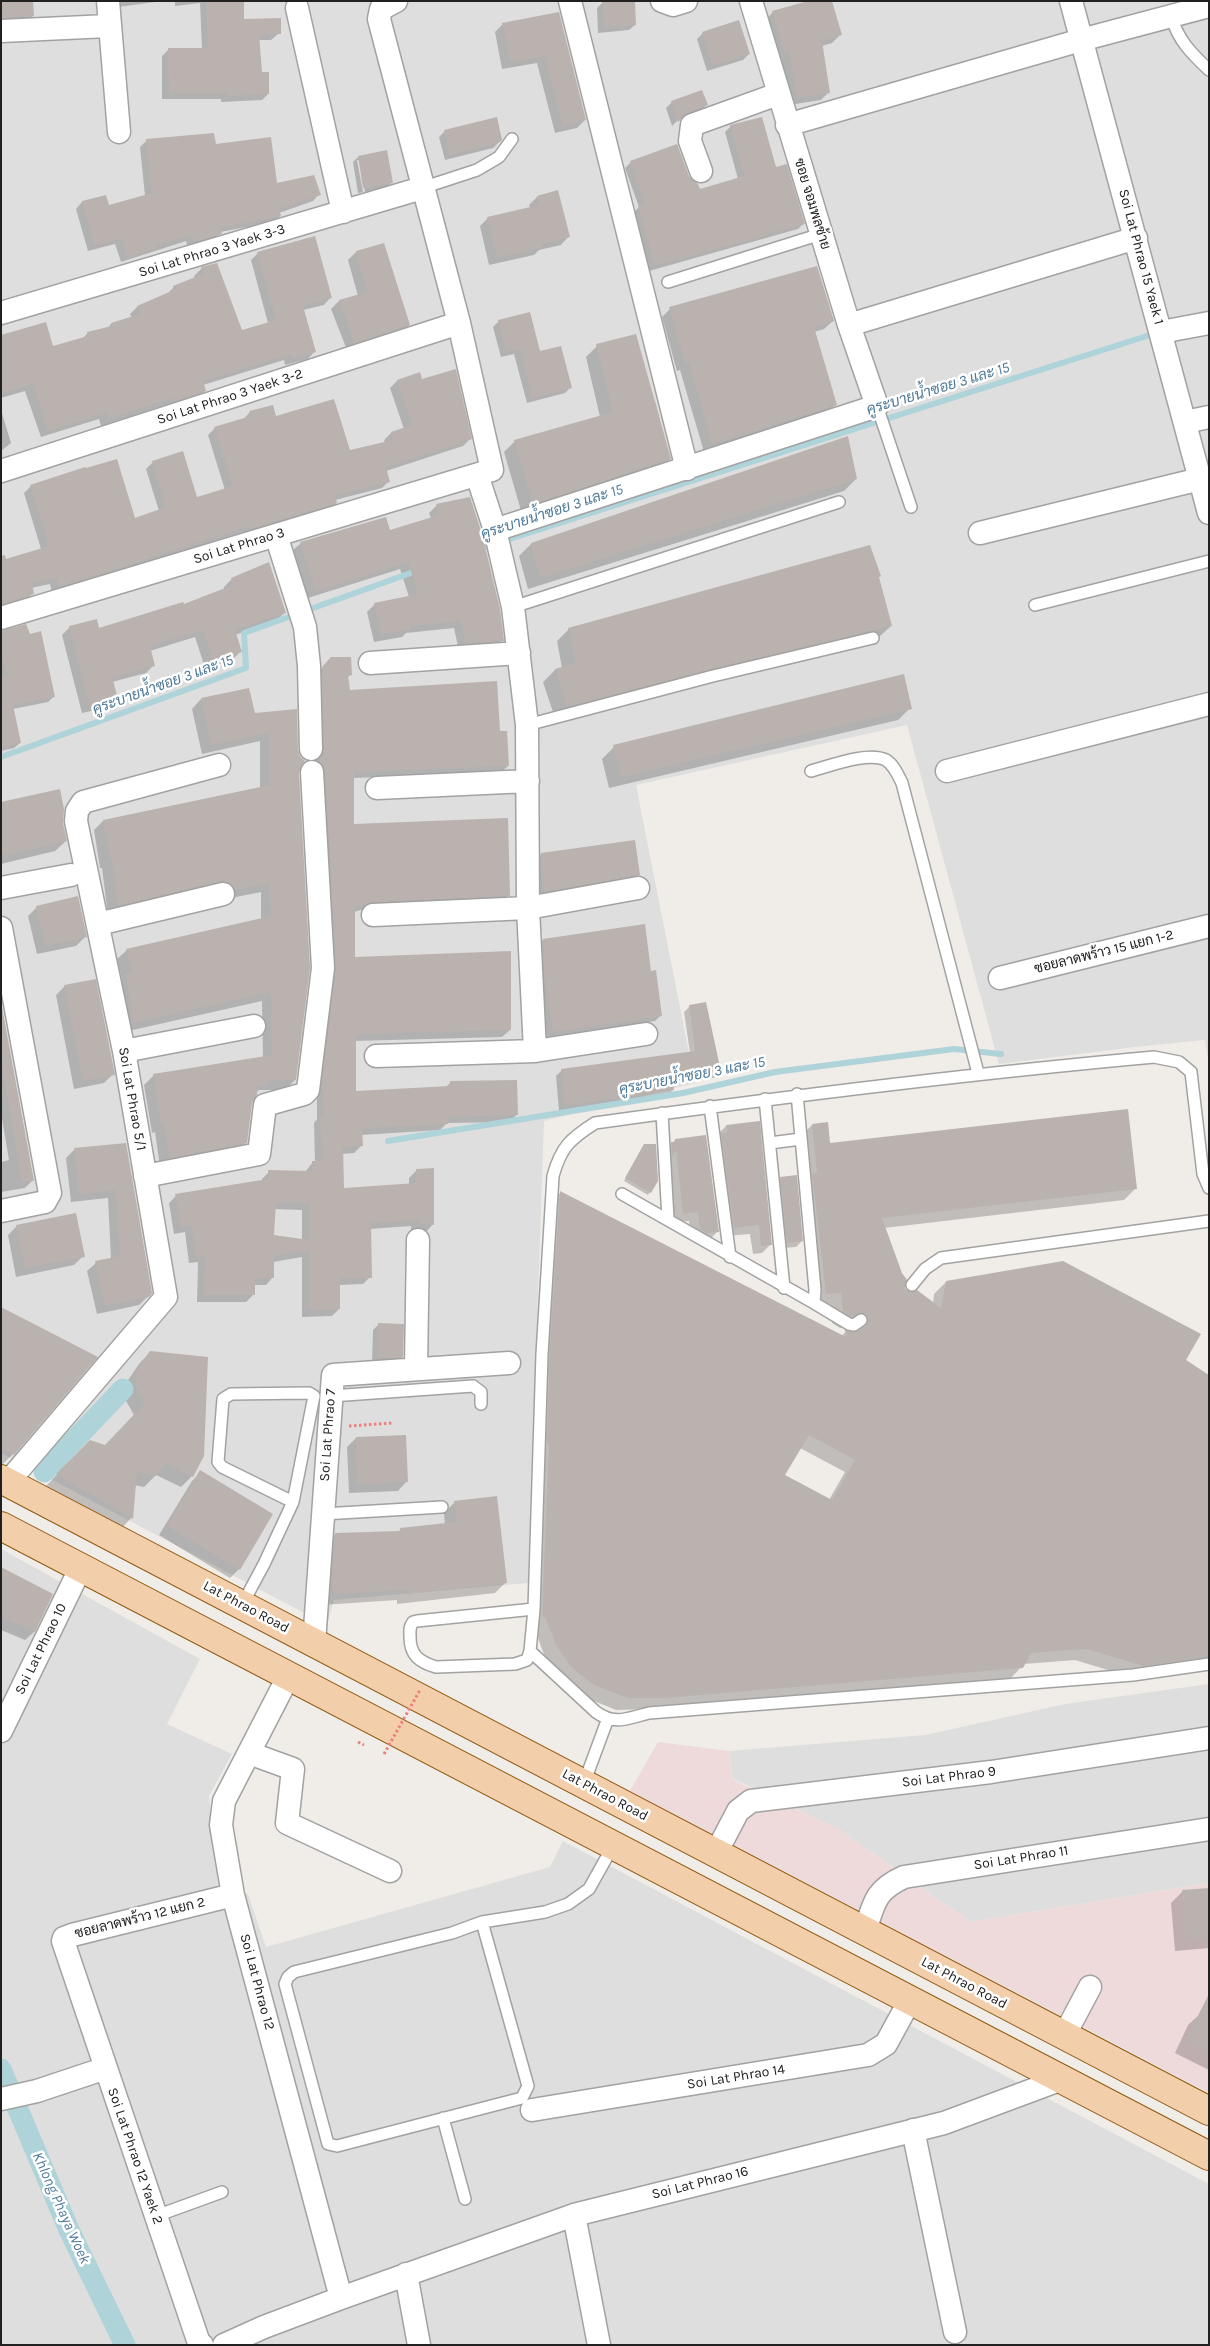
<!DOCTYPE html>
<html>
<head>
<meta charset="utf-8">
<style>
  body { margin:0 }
  #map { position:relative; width:1210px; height:2346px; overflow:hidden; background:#f0ede9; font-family:Karla,sans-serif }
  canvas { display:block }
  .frame { position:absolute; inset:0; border:2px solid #212121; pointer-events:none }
</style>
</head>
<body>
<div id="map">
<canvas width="1210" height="2346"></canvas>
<div class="frame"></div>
</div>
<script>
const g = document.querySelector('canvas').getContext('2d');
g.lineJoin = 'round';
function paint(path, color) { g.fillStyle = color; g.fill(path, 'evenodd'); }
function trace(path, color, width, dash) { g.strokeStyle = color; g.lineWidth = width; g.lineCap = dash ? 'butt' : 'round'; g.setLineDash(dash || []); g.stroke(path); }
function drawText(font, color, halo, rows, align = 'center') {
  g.font = font + ' Karla,Sarabun,sans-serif'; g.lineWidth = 5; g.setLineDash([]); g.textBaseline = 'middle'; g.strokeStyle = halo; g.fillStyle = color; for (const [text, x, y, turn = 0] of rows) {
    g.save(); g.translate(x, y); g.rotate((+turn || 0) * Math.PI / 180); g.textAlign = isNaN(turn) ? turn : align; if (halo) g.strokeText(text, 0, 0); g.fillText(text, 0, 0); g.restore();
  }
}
paint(new Path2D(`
  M1,1H1209V1065L1205,1040L1135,1047L999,1064L907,725L636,785L695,1083L544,1121L528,1583L334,1600L327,1625L1,1453Z
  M1,1549L200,1659L167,1724L232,1754L209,1796L218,1884L248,1894L266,1947L550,1867L563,1841L1209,2184V2345H134L84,2245L21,2105L1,2055Z
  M1209,1684V1883L970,1922L840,1830L732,1778L729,1751L925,1735L1065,1704Z
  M1,2092L118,2345H1Z`), '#dfdede');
paint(new Path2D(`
  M658,1742L729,1751L732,1779L840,1830L970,1922L1209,1883V2093L630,1791Z`), '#efdadb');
paint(new Path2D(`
  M1,1L33,16L24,25L1,27Z
  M118,1H163L118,7Z
  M175,1H242L243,20L278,34L271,40H258L261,73L268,94L262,100L221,102V99H162V56L169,49H202L200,3L175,6Z
  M603,2L635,25L629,30L598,33L597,8Z
  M773,12L840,35L832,43L822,46L829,92L821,100L789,105L781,57L776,58L765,21Z
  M558,14L585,120L577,128L555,133L537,63L502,69L495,32L503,24Z
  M703,33L749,54L743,60L707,71L697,39Z
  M672,102L706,105L701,111L680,118L672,126L666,108Z
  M731,126L775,169L803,224L798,229L649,271L633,213L639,207L625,168L631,162L688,176L699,190L738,179L725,132Z
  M445,131L500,141L493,148L445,160L439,137Z
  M147,140L214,146L276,184L319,194L313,201L279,213L280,216L274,222L220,232L214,240L188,248L186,241L121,262L115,244L88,251L76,209L82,202L105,196L108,207L145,196L140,147Z
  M358,157L392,182L386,188L365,192L360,160H357L363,192L358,193L353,162Z
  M537,197L568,237L561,245L539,250L534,255L489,265L480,226L488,218L530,208L529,205Z
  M356,252L409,325L401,333L347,350L331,309L339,301L358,296L348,260Z
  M258,253L331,297L324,305L303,310L315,351L308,359L285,365L284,360L203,385L205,391L198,398L166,408L165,405L101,426L99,419L41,437L25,391L1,398V336L52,347L82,339L88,333L107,329L111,324L132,318L130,314L137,307L167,294L174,287L195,279L194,276L202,268L241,332L268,323L251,260Z
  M670,309L833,321L824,329L814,332L835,405L827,413L704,452L680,370L677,371L662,317Z
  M499,321L539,353L571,387L565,393L527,403L514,354L501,357L493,327Z
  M597,346L652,402L655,401L670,459L659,470L522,514L504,452L515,441L600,417L586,357Z
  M421,380L470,439L463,446L386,471L389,481L382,488L335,500L336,503L329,510L244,535L243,532L52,593L50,584L31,588L32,594L25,601L1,608V561L41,549L24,493L31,486L134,519L159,511L146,469L153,462L197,499L225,490L208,435L215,428L243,420L250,412L276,418L349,452L385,443L384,440L391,433L404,429L390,388L397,381Z
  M1,410L11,443L1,451Z
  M847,438L856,479L844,491L528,589L519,556L531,544Z
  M437,505L502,640L495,648L459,651L454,628L406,633L402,637L374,642L367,612L375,604L409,597L400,569L308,598L293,550L301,543L389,531L431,518L429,513Z
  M878,578L891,626L879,637L698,680L555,718L543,682L555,670L562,668L557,641L569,629Z
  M232,579L285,612L277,620L235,635L240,652L232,660L205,668L195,637L150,651L154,665L146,673L112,682L117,699L109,707L82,713L62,635L70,627L98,629L183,605L224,590V587Z
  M1,631L54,696L48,702L13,709L20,743L14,748L1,751Z
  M324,666L350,675L347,678L349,692L499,732L508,766L500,773L353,778V825L508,895L501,902L364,909L354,912V958L510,1030L502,1037L354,1041L355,1092L446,1087L450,1083L517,1114L510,1122L447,1123L440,1130L361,1135V1146L354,1153L342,1154V1190L409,1185V1178L417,1170L433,1224L426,1232L411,1230V1226L370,1229V1277L363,1284L339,1285V1309L332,1316L302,1317V1257L273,1262V1277L266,1285H254L253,1295L246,1302H197L198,1262L189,1263L185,1232L174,1234L169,1203L176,1196L262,1182V1179L269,1172H305L313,1162H315L314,1123L317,1119L315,764L317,757L315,676ZM274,1209L302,1210V1241L273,1236Z
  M201,699L254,714L296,710L298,773L295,1080L285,1090H259L256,1093L251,1103L246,1142L236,1152L160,1167L155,1132L152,1133L144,1085L154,1075L263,1058L262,1001L124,1032L117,984L122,979L117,959L127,950L261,919V892L226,899L108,915L102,868H100L94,830L103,821L260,788V741L202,754L192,709Z
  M910,708L898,720L609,788L602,759L614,747Z
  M1,804L62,823L66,841L55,851L1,864Z
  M541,854L639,875L633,881L538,897L536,860Z
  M37,907L85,937L76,946L37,954L28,916Z
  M543,940L650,972L661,1015L655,1021L547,1037L539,983L537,946Z
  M65,986L113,1074L104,1083L74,1089L56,995Z
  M1,1006L33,1180L25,1188L1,1192V1162L9,1160L1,1113Z
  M690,1006L719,1072L714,1078L671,1081L673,1090L667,1096L559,1111L556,1076L562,1070L690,1053L684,1012Z
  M812,1125L829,1145L1136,1188L1124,1200L884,1228L904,1289L910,1294L933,1304L934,1294L946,1282L1185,1361L1209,1376V1658L1199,1668L1131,1677L1075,1660L1024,1664L1010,1679L652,1709L616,1710L582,1696L561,1679L545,1657L535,1630L548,1204L560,1193L841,1336L846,1332H857L852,1324L840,1328L832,1323L830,1304L815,1305L801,1136ZM800,1448L845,1472L829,1500L784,1476Z
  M726,1126L771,1244L762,1253L753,1254L750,1234L725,1236L717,1135Z
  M675,1140L718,1231L709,1240L691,1238L689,1221L675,1222L668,1160L663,1153Z
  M125,1144L151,1293L139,1305L97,1314L87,1271L96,1263L111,1259L108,1198L71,1202L66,1158L74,1150Z
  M642,1148L650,1192L648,1195L624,1181Z
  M781,1179L802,1241L796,1247L782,1248L775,1184Z
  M17,1226L83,1256L74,1265L16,1277L8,1235Z
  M1,1309L13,1454L1,1466Z
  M379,1324L402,1357L396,1362L372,1363L373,1330Z
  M150,1352L192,1476L181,1487L156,1475L144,1487L134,1485L131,1518L121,1529L46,1486L90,1441L105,1447L134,1415L125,1399L124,1386L139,1364Z
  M356,1438L406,1482L398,1491L349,1493L347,1447Z
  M201,1472L239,1569L230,1578L159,1535L192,1481Z
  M455,1502L505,1583L495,1593L397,1604V1600L322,1605L324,1545L336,1534L398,1532L401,1529L445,1525L444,1513Z
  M1,1568L52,1595L34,1632L25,1640L1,1630Z
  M1209,1889V1948L1175,1951L1171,1903L1183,1891Z
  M1200,2014L1209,2018V2070L1175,2053L1188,2025Z`), '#0003');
trace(new Path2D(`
  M478,549L1153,334
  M1,757L246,668L244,633L419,570
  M388,1141L683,1093L775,1072L954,1049L1001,1054`), '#aed3d9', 6);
trace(new Path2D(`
  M44,1472L123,1389
  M1,2069L69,2230L125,2345`), '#aed3d9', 21);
paint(new Path2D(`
  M1,1H33L34,16L1,18Z
  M206,1H244V19L281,18V34H259L262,72H269V94L227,96V93H169L168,48H208Z
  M602,1H635L636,25L604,28Z
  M808,1H832L842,35L822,41L830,93L797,98L789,50L784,51L772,11Z
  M559,12L586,120L563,126L545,56L510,62L502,23Z
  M739,20L750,54L713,66L702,32Z
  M702,90L708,105L687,113L678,122L671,101Z
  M497,117L502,140L500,142L450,155L444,130Z
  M762,117L776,167L787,164L805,224L655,266L638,206L645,204L630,161L677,144L689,176L698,184L700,189L744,176L730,125Z
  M214,133L216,144L271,137L277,183L314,175L321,195L279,209L281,216L220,228L222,234L194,242L192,235L154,246L155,249L127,257L122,238L94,246L82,201L106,195L109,205L152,193L146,139Z
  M387,150L393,183L363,188L358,156Z
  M558,190L570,237L542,244L543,247L497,258L487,217L539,205L537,196Z
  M315,236L332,298L303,306L316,352L292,358L291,354L203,381L206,391L173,402L172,398L108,419L106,413L48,431L33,384L1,393V335L46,322L53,346L88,336L87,332L112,326L111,323L140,314L137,306L174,290L173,286L203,274L201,267L217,263L242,330L276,320L257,252Z
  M384,243L410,325L355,343L339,300L367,292L356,251Z
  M817,266L834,321L814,327L837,405L712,444L689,362L685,363L669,307Z
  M530,312L540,351L561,346L572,388L532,398L520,349L506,352L498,320Z
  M636,334L671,459L533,504L514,440L613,412L596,344Z
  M456,369L472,439L386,467L390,482L335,495L337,503L251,529L250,526L59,587L56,578L32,583L34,594L1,604V556L5,555L6,559L49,546L30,485L85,467L86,468L117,459L135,518L166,507L152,461L183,451L197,497L233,486L214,427L251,416L249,411L273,405L276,416L334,399L350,450L393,440L391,432L412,425L397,380L420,372L422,379Z
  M848,436L857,479L540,578L531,543Z
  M470,497L482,534L500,609L504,641L466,643L461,621L410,626L411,629L381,635L374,603L418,594L408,562L316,591L300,542L386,517L390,530L439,515L436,504Z
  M870,545L881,576L879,577L892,626L711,669L567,707L555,669L576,663L568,628Z
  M269,562L286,613L235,630L242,652L213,661L203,630L150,646L155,666L112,677L118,699L90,706L69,626L97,619L99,628L183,602L184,604L233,585L231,578Z
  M26,624L30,634L41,631L55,697L13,705L21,743L1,747V677L8,676L1,652V631Z
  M331,657H351L352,675L348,676L350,690L497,681L500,731H507L509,766L354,772V824L508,818L510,896L372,902L365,905L355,906V957L511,951V1030L356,1034V1091L450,1086V1081L517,1080L518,1115L448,1117V1124L362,1128L363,1146L343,1147L344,1188L416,1183V1169L434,1168V1225L418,1223L417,1220L371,1223L372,1278H340V1309L309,1310V1250L274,1256V1278H255V1295H204L205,1256L195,1257L192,1225L181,1227L175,1194L268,1179V1170L312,1171V1161H322L320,1115L324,1114L322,1080L336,967L325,771L323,764L318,760L322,756L324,749L322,667ZM276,1203H309V1240L274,1235Z
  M904,674L912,709L621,777L613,745Z
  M249,688L255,713L297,709L298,750L300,756L305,761L301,766L299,773L310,968L296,1080L265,1081L266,1085L257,1087V1095L252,1103L247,1143L170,1158L164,1123L161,1124L153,1074L272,1055L271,992L133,1023L126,973L132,972L126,949L271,916L270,883L235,890L227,882L220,881L118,906L112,859H110L103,820L270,785L269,733L211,745L201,698Z
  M60,789L64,809L63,823L67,841L1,856V802Z
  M635,840L640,875L544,892L541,853Z
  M78,896L87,937L46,946L36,906Z
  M645,924L651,971L656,970L662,1016L553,1032L544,976L543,939Z
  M96,979L115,1075L83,1081L64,985Z
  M1,1002L34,1181L22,1182L1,1061Z
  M706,1002L721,1072L672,1076L674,1090L565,1106L561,1069L695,1051L689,1005Z
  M1128,1109L1137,1189L882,1218L902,1273L907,1280L905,1288L910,1292L917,1290L941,1308L946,1281L1063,1261L1201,1334L1186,1360L1209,1375V1657L1143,1666L1087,1649L1031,1653L1023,1668L665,1698H628L594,1685L572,1668L556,1645L546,1619L542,1616L549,1444L547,1442L550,1346L560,1191L846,1337L845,1330L858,1331L866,1326L868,1319L864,1313L852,1317L843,1312L841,1293L826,1294L812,1174L817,1173L812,1124L828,1122L830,1143ZM809,1435L855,1460L832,1500L785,1475Z
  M760,1121L772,1245L761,1246L759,1225L734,1228L721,1133H727L726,1125Z
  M706,1135L719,1232L706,1233L700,1229L698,1212L683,1214L676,1150L672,1157L671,1142H675V1139Z
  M126,1143L152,1293L149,1297L105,1306L95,1261L120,1256L116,1190L79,1194L74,1148Z
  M644,1144H656L658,1181L651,1193L625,1178Z
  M797,1175L803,1241L787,1243L780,1177Z
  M76,1213L85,1257L25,1268L16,1225Z
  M1,1307L98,1357L14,1455L1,1448Z
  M378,1323L404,1324L403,1357L377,1358Z
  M150,1351L208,1357L204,1456L193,1477L165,1463L156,1476L137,1472L133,1519L56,1474L90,1440L105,1445L145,1403L136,1388L135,1374Z
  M406,1435L408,1482L357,1484L356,1437Z
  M200,1470L273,1514L240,1570L167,1526Z
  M497,1496L507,1583L408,1594L407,1590L333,1594L332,1579L335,1533L401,1531L400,1528L456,1522L454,1501Z
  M1,1567L53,1594L35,1632L1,1617Z
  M1209,1888V1938L1186,1940L1182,1890Z
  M1209,1994V2052L1185,2041Z`), '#bab2ae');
const service = new Path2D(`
  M1171,16C1178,40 1191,53 1209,70
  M422,188L477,170L499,157L512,139
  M668,282L821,234
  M877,406L911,507
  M1035,605L1209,561
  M513,607L839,502
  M527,725L713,676L873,638
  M811,771C830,766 868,751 886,760C894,765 898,775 902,783L978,1073
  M765,1099L784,1288
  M710,1106L730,1257
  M662,1113L668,1219
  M770,1143L801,1139
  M1209,1188L1203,1174L1191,1072L1179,1062L1154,1057C967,1074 781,1097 595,1123C570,1139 561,1147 553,1176L542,1354L534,1609L530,1651L596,1712C615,1726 628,1718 649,1713L1133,1675L1209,1664
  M622,1194L814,1303L815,1290L797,1094
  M912,1285L925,1269L941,1258L1209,1221
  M814,1303L849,1324L854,1325L861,1320
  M331,1396L473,1386L481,1392V1404
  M323,1514L442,1507
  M242,1605L264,1564L293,1502L314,1396L309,1393L231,1394L223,1399L218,1462L222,1467L293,1502
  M530,1651L527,1660L515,1664L436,1667C419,1662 410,1655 410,1637C410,1631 409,1627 413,1622L417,1621L534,1609
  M584,1783L607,1721
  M482,1922L528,2086L522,2098L337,2146L328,2144L285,1984L288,1977L294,1972L452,1933L482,1922L545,1912L568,1904L589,1889L613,1846
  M443,2118L465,2199
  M156,2216L222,2192`);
const minor = new Path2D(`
  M108,1L119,132
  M570,1L687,469
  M662,1L673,5L686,1
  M1071,1L1209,513
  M297,8L343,212
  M1,31L108,26
  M787,125L1081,40L1209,6
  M701,171L690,141L692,125L778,94
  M1,313L422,188
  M849,325L1136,238
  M1161,332L1209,323
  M1185,422L1209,417
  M1,471L459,323
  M477,475L495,530L877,406L849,325L751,1
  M495,530L513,607L527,725L528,908L535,1051
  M980,533L1200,479
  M276,535L305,627L309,666L311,749
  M1,618L492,470L459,323L379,19L381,9L396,1
  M370,663L519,653
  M947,771L1209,704
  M377,788L528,781
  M1,888L71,875
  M373,915L528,908L638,888
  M98,924L223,894
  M1,928L50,1193L45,1202L1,1211
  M1000,978L1209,926
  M124,1051L254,1026
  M376,1056L535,1051L646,1034
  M145,1176L259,1154L265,1105L304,1094L308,1090L323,968L312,772
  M416,1368L418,1240
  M8,1482L166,1297L124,1051L76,821L77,811L83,802L219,765
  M314,1643L333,1375L509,1363
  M289,1675L224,1801L221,1825L233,1895L341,2298
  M1,1731L81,1567
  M249,1753L293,1769L287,1823L390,1871
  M716,1853L738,1811L751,1801L991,1772L1209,1738
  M865,1931C874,1903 875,1890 904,1877L1209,1829
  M1064,2036L1090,1987
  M1,2099L37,2091L106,2068
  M532,2110L868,2055L886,2044L910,2000
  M913,2130L955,2332
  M574,2215L599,2345
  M406,2274L419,2345
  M202,2345L199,2343L63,1941L64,1938L72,1935L233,1895
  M224,2345L264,2327L341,2298L574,2215L944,2123L1062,2079`);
const primary = new Path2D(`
  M1,1479L1209,2111
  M1,1526L1209,2156`);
trace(service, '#a2a2a2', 14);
trace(minor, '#a2a2a2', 25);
trace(primary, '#8f590f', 30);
trace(new Path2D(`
  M349,1426L392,1423
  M358,1742L364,1745`), '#ed7f7e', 3, [2.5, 2.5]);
trace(service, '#fff', 11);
trace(minor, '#fff', 22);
trace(primary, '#f3ceab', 28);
trace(new Path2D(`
  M384,1754L420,1690`), '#ed7f7e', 3, [2.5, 2.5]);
drawText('14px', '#212121', '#fff', [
  ["ซอย จอมพลซ้าย",812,204,73],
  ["Soi Lat Phrao 3 Yaek 3-3",212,251,-17],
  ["Soi Lat Phrao 15 Yaek 1",1141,257,75],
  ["Soi Lat Phrao 3 Yaek 3-2",230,397,-18],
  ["Soi Lat Phrao 3",239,546,-17],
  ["ซอยลาดพร้าว 15 แยก 1-2",1104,952,-14],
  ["Soi Lat Phrao 5/1",132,1099,80],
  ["Soi Lat Phrao 7",328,1435,-86],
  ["Lat Phrao Road",246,1607,28],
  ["Soi Lat Phrao 10",41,1649,-64],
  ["Soi Lat Phrao 9",949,1777,-7],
  ["Lat Phrao Road",605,1795,28],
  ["Soi Lat Phrao 11",1021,1858,-9],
  ["ซอยลาดพร้าว 12 แยก 2",140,1918,-14],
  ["Soi Lat Phrao 12",257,1982,75],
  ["Lat Phrao Road",964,1983,28],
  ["Soi Lat Phrao 14",736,2077,-9],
  ["Soi Lat Phrao 12 Yaek 2",135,2156,71],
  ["Soi Lat Phrao 16",700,2183,-14]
]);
drawText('italic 15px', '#4f7a99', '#fff', [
  ["คูระบายน้ำซอย 3 และ 15",938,389,-17],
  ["คูระบายน้ำซอย 3 และ 15",552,512,-18],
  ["คูระบายน้ำซอย 3 และ 15",163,685,-20],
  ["คูระบายน้ำซอย 3 และ 15",692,1076,-11],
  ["Khlong Phaya Woek",61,2208,66]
]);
</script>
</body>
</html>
